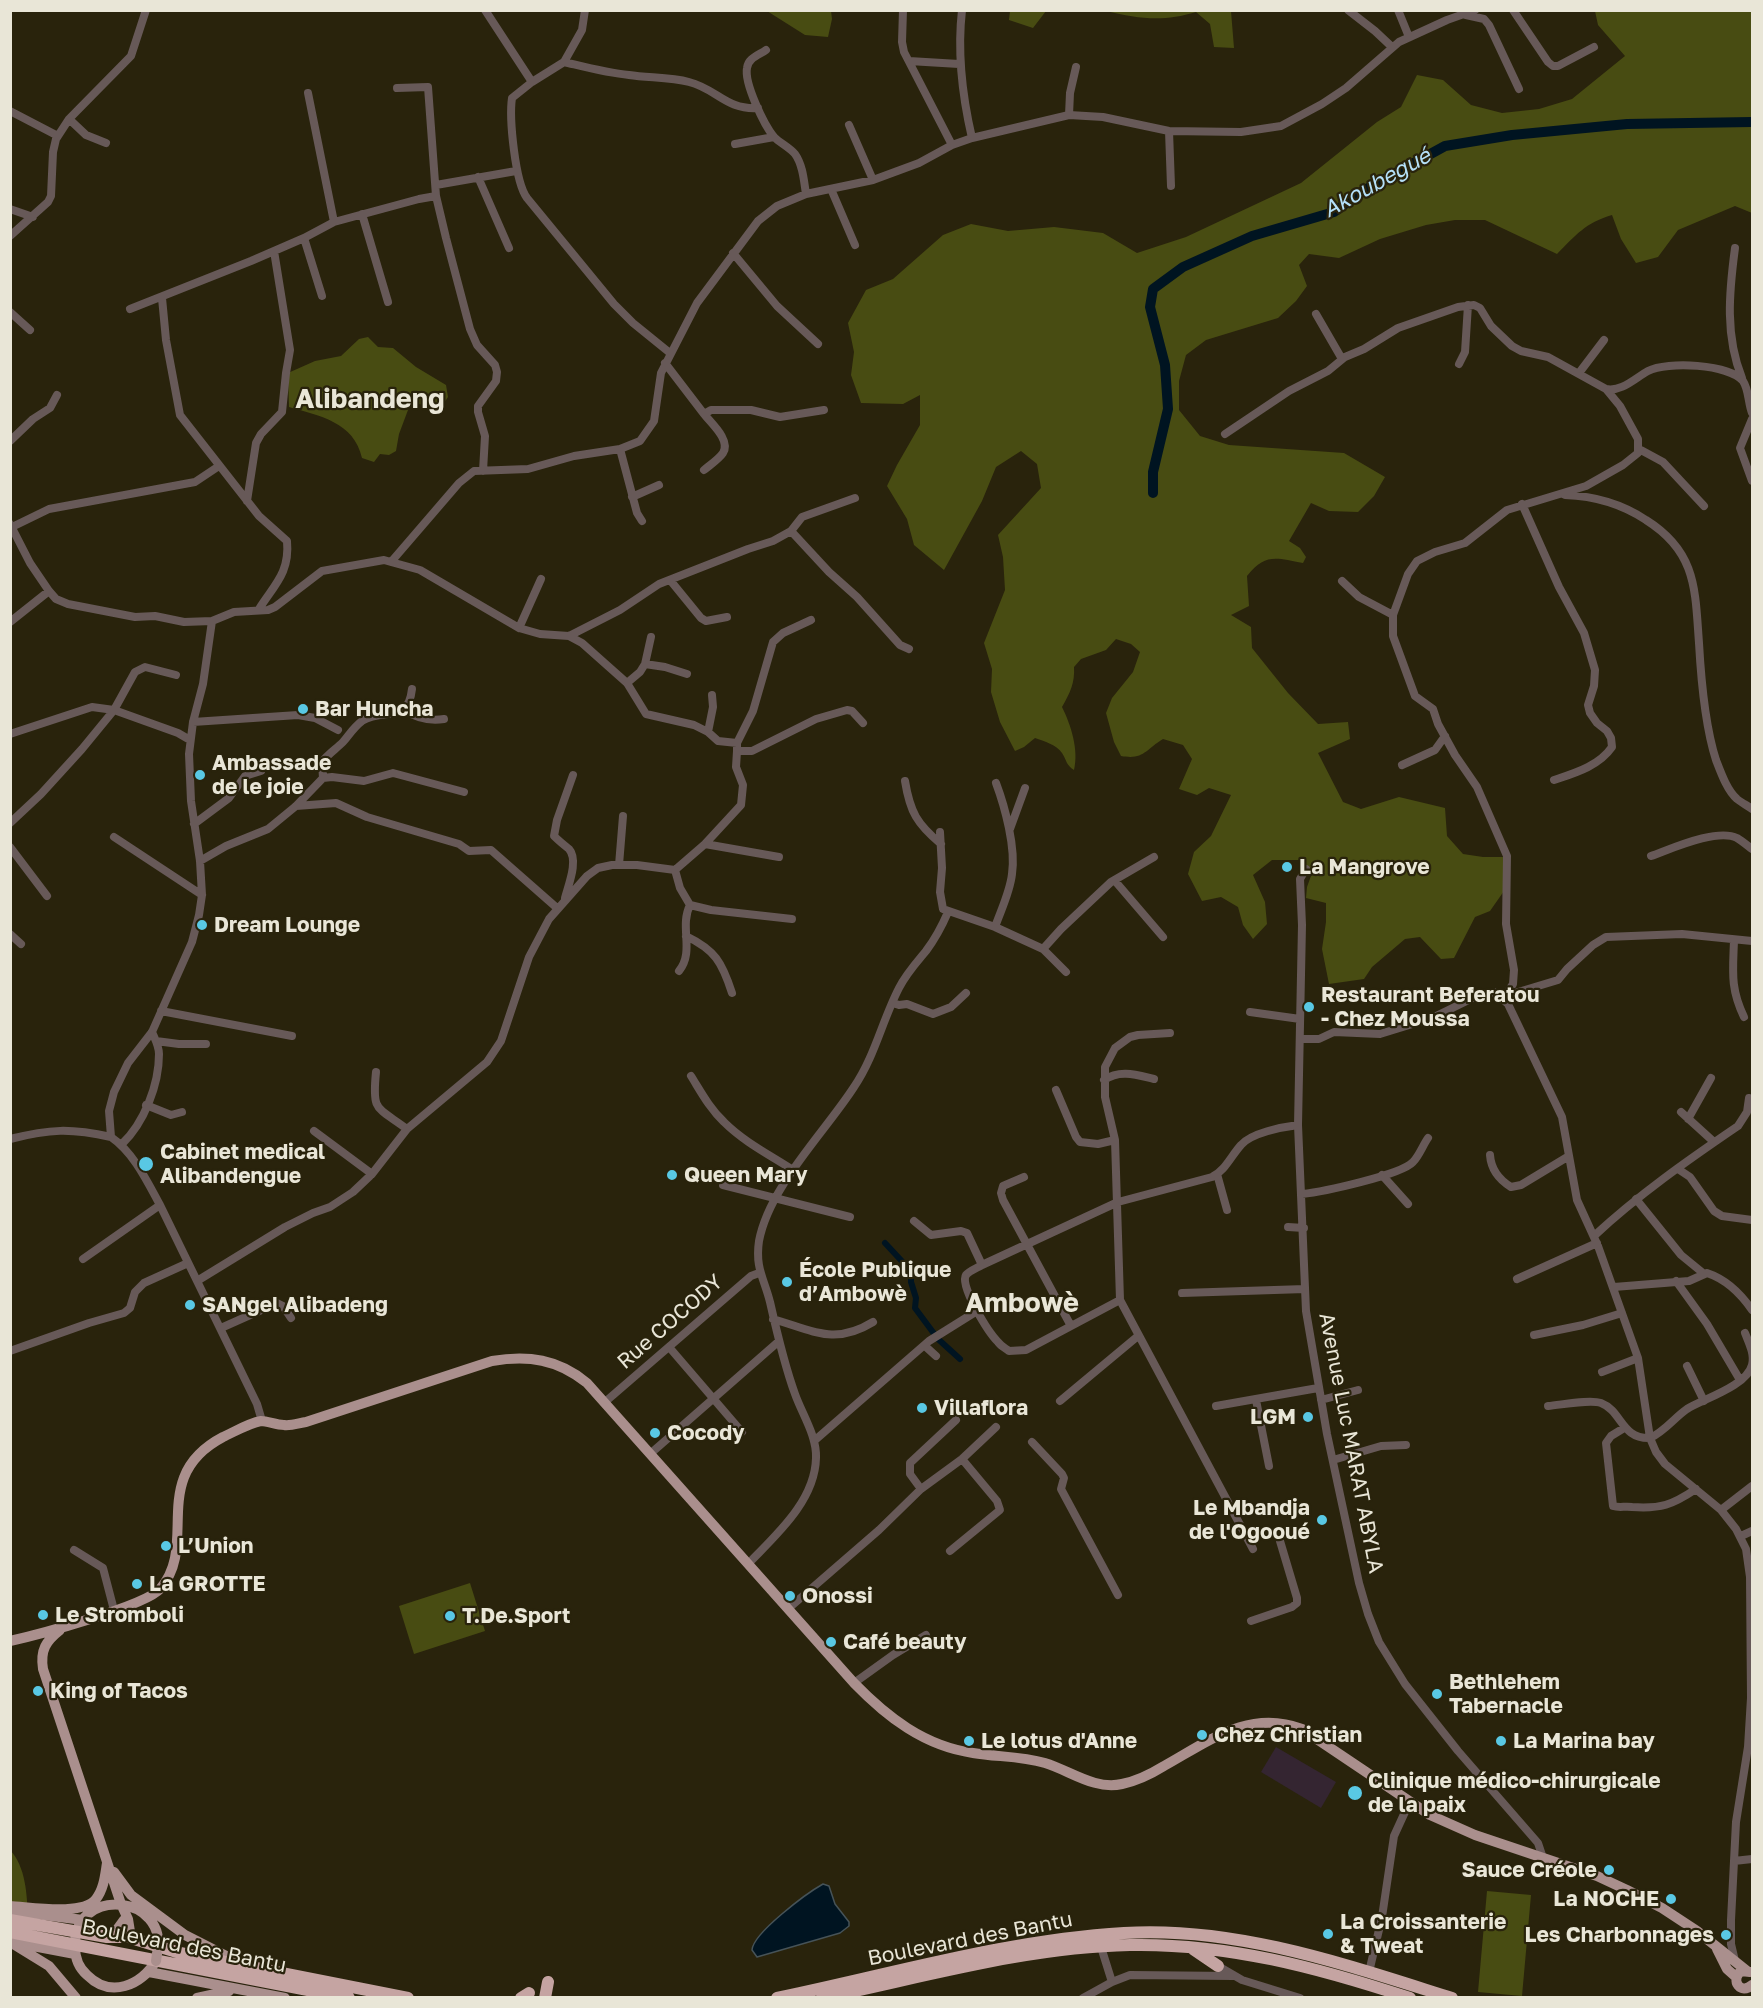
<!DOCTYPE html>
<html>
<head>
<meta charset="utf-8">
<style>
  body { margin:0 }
  #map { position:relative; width:1763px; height:2008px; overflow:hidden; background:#29230c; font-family:"Golos Text",sans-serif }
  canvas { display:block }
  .frame { position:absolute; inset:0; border:12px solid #e9e6d7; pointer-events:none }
</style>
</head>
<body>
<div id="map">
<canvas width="1763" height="2008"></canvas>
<div class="frame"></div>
</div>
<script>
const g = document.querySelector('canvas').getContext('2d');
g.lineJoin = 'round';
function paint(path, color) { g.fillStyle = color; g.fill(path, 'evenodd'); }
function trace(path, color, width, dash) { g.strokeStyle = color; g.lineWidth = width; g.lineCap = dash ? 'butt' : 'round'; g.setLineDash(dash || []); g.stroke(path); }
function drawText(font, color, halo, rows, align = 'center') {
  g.font = font + ' "Golos Text",sans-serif'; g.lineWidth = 4.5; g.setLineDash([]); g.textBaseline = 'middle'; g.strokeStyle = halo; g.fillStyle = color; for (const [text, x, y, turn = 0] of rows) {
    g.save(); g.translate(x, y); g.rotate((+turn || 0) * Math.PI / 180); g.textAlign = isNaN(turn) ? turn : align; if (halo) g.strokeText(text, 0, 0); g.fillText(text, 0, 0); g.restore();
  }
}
paint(new Path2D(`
  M1276,1747L1336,1782L1321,1808L1261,1772Z`), '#342531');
paint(new Path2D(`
  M767,11H831L832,19L828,37L805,35Z
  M1010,11V10L1046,11L1033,28L1009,20Z
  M1106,11H1231L1234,48L1214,47L1210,24L1196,12C1164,22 1139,19 1106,11Z
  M1595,11H1752V213L1735,206L1678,230L1658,257L1636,263L1621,239L1612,215C1585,223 1576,235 1557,254L1485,220H1455L1426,225L1380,239L1339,258L1309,254L1299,265L1307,286L1296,301L1278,318L1206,340L1186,355L1179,381V410L1200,436L1229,445L1344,453L1385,477L1374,496L1358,512L1329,511L1311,503L1289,541L1300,548L1306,557L1303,563C1276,558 1265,553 1247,576L1249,606L1231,615L1251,627L1252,648L1288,693L1318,724L1348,722L1350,739L1318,753L1343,802L1361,809L1399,797L1445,808L1447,836L1463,854L1483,857H1505L1504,891L1490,911L1475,917L1454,958L1441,959L1420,937L1405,939L1372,967L1364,979L1329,984L1322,949L1326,922V903L1306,898L1307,887L1312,873L1304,868L1302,860H1272L1253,875L1265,902L1267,924L1253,939L1243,925L1238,907L1221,897L1202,901L1188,874L1194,852L1211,836L1231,795L1209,788L1197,795L1179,789L1192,759L1183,745L1163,739C1145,750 1144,760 1121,756L1114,742L1106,713L1112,698L1133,672L1140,652L1131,644L1116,639L1106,650L1081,659L1074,667C1075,683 1070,693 1062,707C1071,725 1079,750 1074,770C1066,765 1067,761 1062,753C1057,745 1044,741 1035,738L1024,747L1015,751L1000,722L991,692L992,669L984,643L1005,590L1003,557L998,535L1041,488L1037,464L1021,451L996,467L982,501L944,570L914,545L907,519L887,486L897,465L920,425V395L903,404L861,403L851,375L854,352L848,323L866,290L893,279L943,235L971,224L1008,231L1054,227L1103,233L1137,253L1186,237L1301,183L1377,122L1401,107L1417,75L1443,80L1471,105L1502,113L1539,109L1572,99L1625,56L1598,25Z
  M368,337L378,347L393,348L416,367L446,385L448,397L440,409L411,402L399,434L396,451L389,455L380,454L374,462L362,458C354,422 320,416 289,407L288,373L315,361L341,356L359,339Z
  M470,1583L485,1631L414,1654L399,1606Z
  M10,1850C26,1867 27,1895 28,1917L11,1914Z
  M1487,1891L1531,1895L1522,1996L1478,1992Z`), '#484c12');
const water = new Path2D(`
  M823,1884L829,1886L835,1904L849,1922V1926L840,1933L757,1957L752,1950C753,1933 807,1893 823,1884Z`);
paint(water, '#001421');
trace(water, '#465358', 1.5);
trace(new Path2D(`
  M885,1243L911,1271V1282L916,1298L915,1308L938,1339L960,1359`), '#001421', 6);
trace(new Path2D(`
  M1153,493V472L1168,409L1165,365L1150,307L1153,289L1183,267L1252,236L1334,212L1363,191L1445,146L1512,135L1627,124L1752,122`), '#001421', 10);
trace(new Path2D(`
  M485,10L532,82
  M585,10L582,30L564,62L532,82L512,98C509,118 515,182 527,198L614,304L633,323L670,353
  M903,10L902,42L904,52L952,145
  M962,10C957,54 962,95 972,138
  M1348,10L1375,31L1392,47
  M1398,10L1409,37
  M1513,10L1548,62L1553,66H1558L1594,47
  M1466,15L1484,19L1489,25L1519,89
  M766,50C759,55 748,58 747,68C744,83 764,125 774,137C780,143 789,147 795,154C803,165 804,182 806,194
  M909,61L959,64
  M564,62C585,67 607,73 629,75C648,78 670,77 689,82C717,89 726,110 758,108
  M397,88L428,87L436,196L446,238L470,329L477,345L495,365L497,372L496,381L478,406V412L485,436L483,471
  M308,93L334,222
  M10,111L58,136
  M1069,115L1070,93L1076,67
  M69,119L86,135L106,143
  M849,125L873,180
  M1169,131L1171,186
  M735,144L774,137
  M478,177L509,248
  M436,185L516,171
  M831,189L855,245
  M10,209L33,217
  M362,214L388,302
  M10,236L48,202L51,196L53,152L56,139L69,119L131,56L146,10
  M304,238L322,296
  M1735,248C1729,293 1725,336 1742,378
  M733,253L777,306L818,344
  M162,298L166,340L180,415L259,516L287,541C290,573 274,585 259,609
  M130,309L251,261L304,238L334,222L419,199L436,196
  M10,312L30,330
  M1316,314L1342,359
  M665,363L704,414L711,410H751L780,417L824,410
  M1459,364L1465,352L1468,305
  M1579,373L1604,340
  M1606,389C1622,392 1635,378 1648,371C1667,361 1729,364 1743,381C1749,390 1748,403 1752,413
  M704,414C711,423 731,440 723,453C719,459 710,465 704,470
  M1752,419L1740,448L1752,481
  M1225,434L1289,391L1328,371L1345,357L1364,349L1398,328L1458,307L1474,305L1480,308L1491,326L1512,346L1521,351L1548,357L1606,389L1620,406L1638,439V453L1623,465L1586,486L1507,510L1465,543L1435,552L1417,561L1408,574L1393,615V636L1415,696L1433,709L1438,724L1455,755L1477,787L1507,856L1506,924L1514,970L1513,984L1503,999
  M10,441L33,419L50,408L57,395
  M620,449L637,513L642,521
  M1639,449L1663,462L1704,506
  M1565,495C1594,496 1622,504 1646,520C1697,552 1695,590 1699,643C1701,679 1705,726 1716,760C1721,773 1727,790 1737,799C1742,803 1748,806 1752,809
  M632,497L659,485
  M247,501L256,443L261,434L282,412L286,373L290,350L274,251
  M1522,504L1559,587L1584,633L1595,670L1594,686L1588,705L1590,713L1597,723L1607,731L1611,738L1612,747C1599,766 1575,773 1554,780
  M10,524L30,563L49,591L56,599L68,604L135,617L155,616L184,622L212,621L234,612L268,610L275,607L322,571L384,560L391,562L459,483L474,471L528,469L574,456L620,449L640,441L654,421L661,373L697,303L758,221L777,206L806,194L873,180L919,163L952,145L972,138L1069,115L1103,117L1169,131L1241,132L1281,126L1322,104L1346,88L1399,42L1447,20L1475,10
  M12,527L49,509L195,482L219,466
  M791,531L829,572L857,597L900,645L909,649
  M391,562L420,570L519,628L540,634L569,636L620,610L659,584L748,549L773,541L791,531L802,517L855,498
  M670,580L701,618L706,621L727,617
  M1342,581L1359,597L1393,615
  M212,621L203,684L193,722L189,754L191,801L200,861L202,895L199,915L192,942L152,1032L128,1063L114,1092L109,1111L111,1137C134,1153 147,1181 160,1205L257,1404L262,1421
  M10,622L49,591
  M519,628L541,579
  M569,636L582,643L627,683L646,714L694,725L708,732L718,741L737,743L753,711L773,642L783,633L811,620
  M645,664L651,637
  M627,683L640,672L645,664L665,667L687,674
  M404,710C416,718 430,721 444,719
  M193,722L298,715L315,718L338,730
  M708,732L713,707L712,695
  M10,734L92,707L114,710L178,733L190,740
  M737,743V751H752L816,719L847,710L852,711L863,723
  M1402,765L1435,750L1445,736
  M323,778L322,762C328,754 336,749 343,742C349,735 354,727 362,721C384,707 408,725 412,689
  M905,781C910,812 917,824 941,844
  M296,806L336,803L367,817L459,844L469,851L491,850L557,908
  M10,823L41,794L82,749L114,710L135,672L145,667L176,675
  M194,824L229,798L245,776L261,771
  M1010,829L1025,788
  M940,832L942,868L940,892L943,909L995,927C1001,910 1010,892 1012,874C1016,848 1005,807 996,783
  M114,837L202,895
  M705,844L741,805L743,785L736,767L737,751
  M10,847L47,896
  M1651,856C1671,849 1717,828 1737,838C1742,841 1748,846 1752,849
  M200,861L226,846L268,829L296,806L323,778L332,777L364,781L393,773L464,792
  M619,865L623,816
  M1306,869L1300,879L1302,925L1298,1125L1306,1311L1327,1434L1359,1583L1368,1614L1379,1642L1405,1684L1458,1751L1538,1843L1543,1858
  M675,870L705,844L779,857
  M1115,881L1163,937
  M565,898C568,886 579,860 569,849C564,845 559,841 554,836L557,820L573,775
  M995,927L1043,949L1061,929L1111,882L1154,857
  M10,934L21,944
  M686,936C715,950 722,962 732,993
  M1734,940C1733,971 1730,988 1744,1017
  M1043,949L1066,972
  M679,971C695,951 679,927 690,905
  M1505,996L1558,980L1567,969L1593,945L1606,937L1682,934L1752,941
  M893,1003L899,1005L907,1004L933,1014L951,1007L966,993
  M161,1011L292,1036
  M1250,1012L1300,1019
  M1170,1033L1138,1035L1130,1037L1115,1048L1105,1067V1097L1115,1140L1120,1300L1253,1549
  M1300,1039H1319L1334,1032L1380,1034L1432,1018L1479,995L1494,992L1508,1004L1562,1117L1577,1200L1598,1246L1638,1358L1650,1438L1656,1452L1665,1464L1721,1510L1736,1529L1746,1549L1750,1577L1751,1698L1748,1747L1736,1822L1731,1920V1944L1735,1961
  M156,1041L179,1044H206
  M376,1072C372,1112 376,1106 407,1129
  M691,1076C701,1092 710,1109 724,1122C744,1142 770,1155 793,1170
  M1104,1080C1120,1069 1137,1075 1154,1079
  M1056,1090L1076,1137L1080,1142L1098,1144L1115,1140
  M146,1105L171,1115L182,1112
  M1681,1112L1714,1142
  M1688,1119L1711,1078
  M314,1131L372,1174
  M10,1139C50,1129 70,1128 111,1137
  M122,1144C144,1123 159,1085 159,1054C159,1046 155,1039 152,1032
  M1490,1155C1491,1169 1498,1179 1511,1187L1521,1185L1569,1156
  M1678,1169L1690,1177L1714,1211L1722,1216L1752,1220
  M1217,1174L1227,1210
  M1382,1175L1408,1204
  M1024,1177L1003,1186L1001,1193L1003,1200L1071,1326
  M723,1185L850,1217
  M1302,1194C1322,1192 1401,1175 1413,1162C1419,1156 1423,1145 1428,1138
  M1636,1199L1681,1255L1703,1273
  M914,1221L931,1235L961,1231L967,1233L982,1265
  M1288,1227L1304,1228
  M1594,1236C1638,1195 1688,1160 1738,1126L1747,1112L1749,1098
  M83,1259L160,1205
  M1517,1279L1597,1243
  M197,1281L285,1227L313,1213L330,1207L353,1192L372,1174L407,1129L487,1062L501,1041L529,957L549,919L587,876L598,868L612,865H637L675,870L680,888L690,905L711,910L792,919
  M1676,1281L1707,1324L1740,1380
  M1614,1287L1689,1281L1707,1273C1725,1279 1741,1294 1752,1310
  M1182,1293L1305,1289
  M1120,1300L1026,1350L1009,1351C1005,1348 1001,1346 998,1342C989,1333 959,1286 966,1275C969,1271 977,1268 982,1265L1118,1202L1212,1177C1225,1171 1231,1156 1241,1145C1251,1133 1282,1127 1298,1125
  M773,1319C812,1330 834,1346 873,1322
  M221,1328L277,1303L283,1306L291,1318
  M1534,1335L1583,1325L1622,1313
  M925,1346L936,1356
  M669,1347L742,1432
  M10,1351L89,1323L124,1313L130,1308L135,1292L144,1283L188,1263
  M1687,1366L1704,1401
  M1602,1372L1638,1358
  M1256,1400L1269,1466
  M1321,1400L1358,1390
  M1060,1401L1138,1336
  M605,1402L751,1276L759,1273
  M1216,1406L1318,1388
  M1548,1406C1561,1405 1590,1399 1601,1403C1622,1411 1621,1439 1650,1438C1664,1432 1674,1418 1687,1409C1703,1399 1747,1386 1752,1365C1755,1355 1749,1343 1745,1333
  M1624,1428L1611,1436L1606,1443L1613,1506C1619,1508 1625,1506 1632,1507C1661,1509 1672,1505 1696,1489
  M814,1441L929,1341L977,1311
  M1032,1442L1062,1474L1064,1478L1061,1489L1118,1595
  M650,1454L778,1342
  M1333,1460L1381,1446L1406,1445
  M921,1489L910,1474V1463L956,1420
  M1721,1510L1752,1486
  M1741,1536L1752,1531
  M74,1550L103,1568L114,1610
  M950,1551L1000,1510L997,1501L962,1459
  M749,1563C776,1535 815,1501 816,1458C817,1436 802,1414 795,1394C784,1364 777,1333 770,1302C764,1278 755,1268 759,1241C769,1187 825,1132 854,1087C875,1056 882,1021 899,988C906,974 916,963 926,951C935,939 942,926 948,912
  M789,1608L879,1530L921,1489L962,1459L996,1427
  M1251,1621L1292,1607L1297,1603V1598L1280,1541
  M854,1683L893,1655L926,1635
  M1734,1861L1752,1859
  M1101,1947L1112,1982
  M1218,1966L1242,1980L1300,1998
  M1369,1972L1382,1917L1394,1836L1410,1801
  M1083,1998L1112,1982L1130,1975L1233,1976`), '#675958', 8);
trace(new Path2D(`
  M60,1630C46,1641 40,1650 43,1669L121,1904L128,1919L131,1938
  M10,1641C37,1635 145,1606 160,1589C200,1544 147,1477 223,1437C234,1432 249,1423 261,1421C268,1421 276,1425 284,1425C291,1426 299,1423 306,1422L492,1361C528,1355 558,1359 587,1383L854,1683C887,1717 924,1746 973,1753C997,1757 1021,1756 1045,1763C1071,1771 1094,1790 1122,1784C1137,1781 1151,1774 1164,1766C1209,1741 1249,1709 1302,1729L1430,1815L1475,1835L1597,1876L1627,1890L1662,1908L1697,1931L1747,1971
  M114,1872L131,1895L185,1935L236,1961
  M10,1906C31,1907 83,1916 96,1899C104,1889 105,1875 107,1863
  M10,1914L20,1912L83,1920
  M104,1935L116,1931L124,1920
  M10,1942L49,1966L76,1998
  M17,1943L75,1954
  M1717,1949L1727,1969L1736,1977
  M156,1961C141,1985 111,1999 87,1975C79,1968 75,1958 75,1947C73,1885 170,1894 157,1954
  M149,1972L285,1998
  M1750,1972L1741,1971C1730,1981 1741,1995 1752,1985
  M197,1998L229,1991`), '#aa8f8d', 10);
trace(new Path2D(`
  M10,1920L107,1937H126
  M10,1932L349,1998
  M131,1938L180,1953L408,1998
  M1193,1949L1218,1966
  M521,1998L529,1993
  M545,1998L548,1982
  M777,1998C893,1974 1006,1940 1124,1933C1236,1926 1347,1965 1452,1998
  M822,1998C924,1977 1026,1947 1130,1945C1227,1943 1319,1968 1410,1998`), '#c5a4a2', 12);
trace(new Path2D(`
  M156,1961L157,1954`), '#aa8f8d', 10);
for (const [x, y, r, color] of [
  [303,709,6,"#59c8e4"],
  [200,775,6,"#59c8e4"],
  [1287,867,6,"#59c8e4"],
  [202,925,6,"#59c8e4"],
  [1309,1007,6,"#59c8e4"],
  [146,1164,8,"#59c8e4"],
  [672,1175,6,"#59c8e4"],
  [787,1282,6,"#59c8e4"],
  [190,1305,6,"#59c8e4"],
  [922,1408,6,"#59c8e4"],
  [1308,1417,6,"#59c8e4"],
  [655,1433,6,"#59c8e4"],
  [1322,1520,6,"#59c8e4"],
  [166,1546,6,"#59c8e4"],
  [137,1584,6,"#59c8e4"],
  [790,1596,6,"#59c8e4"],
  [43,1615,6,"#59c8e4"],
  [450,1616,6,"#59c8e4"],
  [831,1642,6,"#59c8e4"],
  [38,1691,6,"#59c8e4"],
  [1437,1694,6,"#59c8e4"],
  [1202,1735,6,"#59c8e4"],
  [969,1741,6,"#59c8e4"],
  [1501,1741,6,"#59c8e4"],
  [1355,1793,8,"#59c8e4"],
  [1609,1870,6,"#59c8e4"],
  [1671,1899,6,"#59c8e4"],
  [1328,1934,6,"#59c8e4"],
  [1726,1935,6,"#59c8e4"]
]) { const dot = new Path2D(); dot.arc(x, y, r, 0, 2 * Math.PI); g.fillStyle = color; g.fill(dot); trace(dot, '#29230c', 2); }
drawText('bold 21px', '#e9e6d7', '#29230c', [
  ["Bar Huncha",315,709],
  ["Ambassade",212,763],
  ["de le joie",212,787],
  ["La Mangrove",1299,867],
  ["Dream Lounge",214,925],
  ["Restaurant Beferatou",1321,995],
  ["- Chez Moussa",1321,1019],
  ["Cabinet medical",160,1152],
  ["Alibandengue",160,1176],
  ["Queen Mary",684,1175],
  ["École Publique",799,1270],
  ["d’Ambowè",799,1294],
  ["SANgel Alibadeng",202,1305],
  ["Villaflora",934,1408],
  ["LGM",1296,1417,"right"],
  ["Cocody",667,1433],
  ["Le Mbandja",1310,1508,"right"],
  ["de l'Ogooué",1310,1532,"right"],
  ["L’Union",178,1546],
  ["La GROTTE",149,1584],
  ["Onossi",802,1596],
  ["Le Stromboli",55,1615],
  ["T.De.Sport",462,1616],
  ["Café beauty",843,1642],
  ["Bethlehem",1449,1682],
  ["Tabernacle",1449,1706],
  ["King of Tacos",50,1691],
  ["Chez Christian",1214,1735],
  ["Le lotus d'Anne",981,1741],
  ["La Marina bay",1513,1741],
  ["Clinique médico-chirurgicale",1368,1781],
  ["de la paix",1368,1805],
  ["Sauce Créole",1597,1870,"right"],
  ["La NOCHE",1659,1899,"right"],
  ["La Croissanterie",1340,1922],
  ["& Tweat",1340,1946],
  ["Les Charbonnages",1714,1935,"right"]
], 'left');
drawText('21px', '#e9e6d7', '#29230c', [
  ["Rue COCODY",670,1322,-41],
  ["Avenue Luc MARAT ABYLA",1351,1443,79],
  ["Boulevard des Bantu",970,1939,-11],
  ["Boulevard des Bantu",184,1946,11]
]);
drawText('italic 22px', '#b4dff7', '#29230c', [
  ["Akoubegué",1377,183,-29]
]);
drawText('bold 27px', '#e9e6d7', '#29230c', [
  ["Alibandeng",370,399],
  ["Ambowè",1022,1303]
]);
</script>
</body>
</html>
